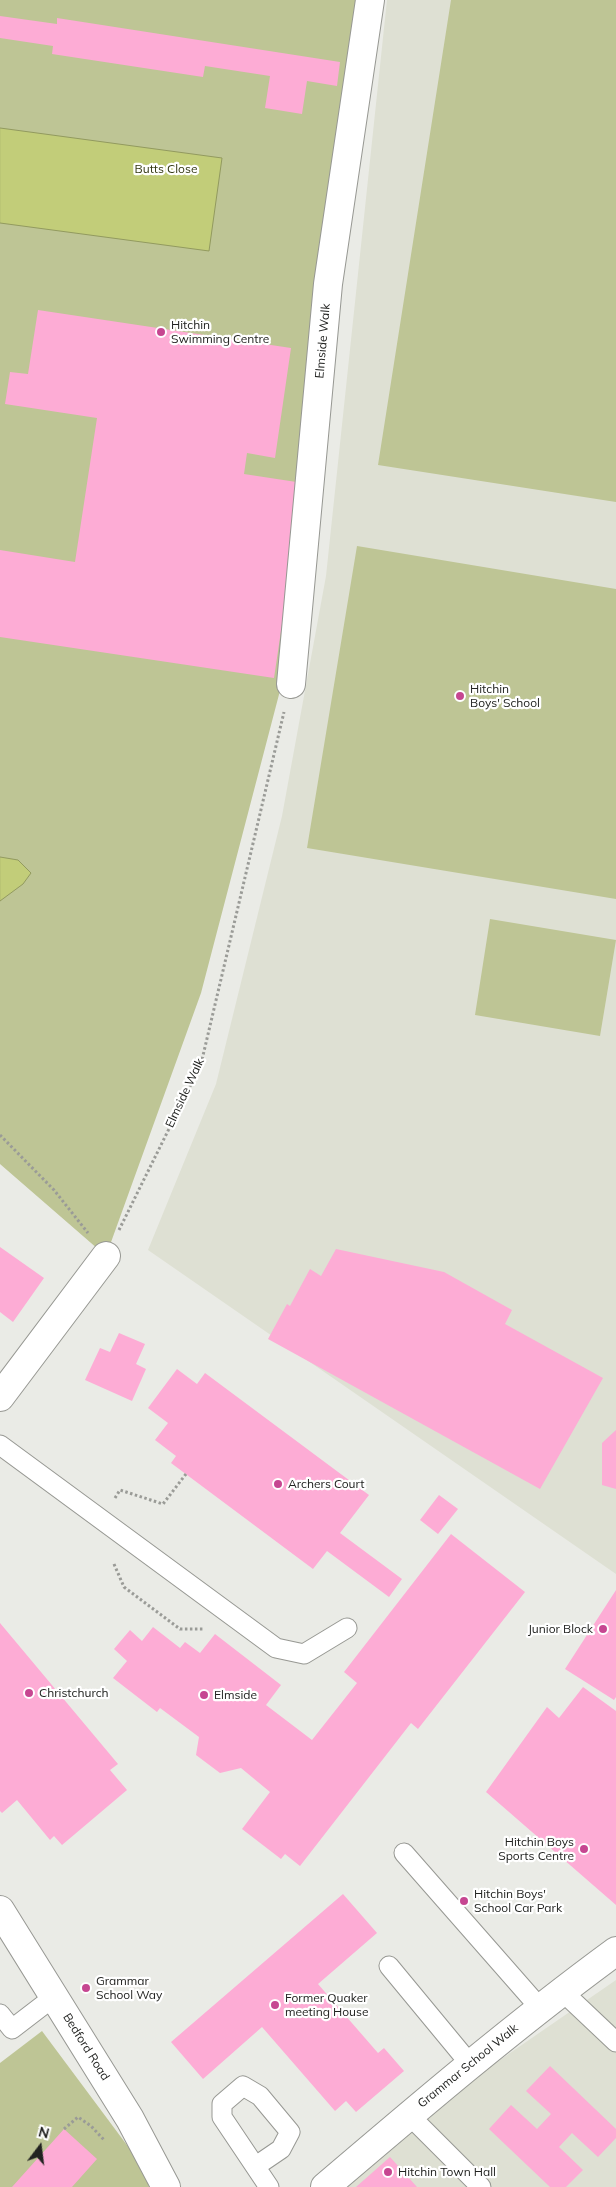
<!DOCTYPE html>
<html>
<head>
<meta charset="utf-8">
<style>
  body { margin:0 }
  #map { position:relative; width:616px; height:2187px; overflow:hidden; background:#eaebe6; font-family:Mulish,sans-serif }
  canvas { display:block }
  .north { position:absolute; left:15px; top:2122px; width:50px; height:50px; -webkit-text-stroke:4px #fff; paint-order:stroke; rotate:15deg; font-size:14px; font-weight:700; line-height:20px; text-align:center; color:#222321 }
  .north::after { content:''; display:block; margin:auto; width:18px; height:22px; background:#222321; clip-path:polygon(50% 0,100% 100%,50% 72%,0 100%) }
</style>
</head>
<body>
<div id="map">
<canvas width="616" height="2187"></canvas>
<div class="north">N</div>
</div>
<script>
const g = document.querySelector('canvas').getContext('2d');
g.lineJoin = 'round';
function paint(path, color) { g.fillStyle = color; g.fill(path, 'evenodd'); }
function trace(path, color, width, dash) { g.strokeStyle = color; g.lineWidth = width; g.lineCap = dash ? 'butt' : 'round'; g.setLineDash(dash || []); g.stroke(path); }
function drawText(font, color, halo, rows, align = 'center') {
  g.font = font + ' Mulish,sans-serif'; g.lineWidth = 4.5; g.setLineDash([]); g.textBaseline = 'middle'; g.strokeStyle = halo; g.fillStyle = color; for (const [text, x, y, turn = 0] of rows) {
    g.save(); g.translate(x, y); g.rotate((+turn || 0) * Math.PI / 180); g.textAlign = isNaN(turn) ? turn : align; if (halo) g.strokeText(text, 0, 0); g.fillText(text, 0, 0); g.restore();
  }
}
paint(new Path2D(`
  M387,0H616V1574L148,1250L216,1084L282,816L326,576Z
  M616,1980V2187H343L452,2093Z`), '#dee0d3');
paint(new Path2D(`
  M0,0H357L282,683L201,993L106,1256L0,1164Z
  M451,0H616V502L378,465Z
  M357,546L616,589V899L307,848Z
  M490,919L616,940L600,1036L475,1015Z
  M42,2031L144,2168L149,2187H0V2063Z`), '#bec595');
const water = new Path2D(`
  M0,128L222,158L209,251L0,223Z
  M0,857L18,860L31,873L23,884L0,901Z`);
paint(water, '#c2cd79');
trace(water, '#929a5f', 1);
paint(new Path2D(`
  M0,16L57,24V18L340,62L337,86L307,81L302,114L265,108L270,76L205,66L203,77L52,54L53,46L0,38Z
  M38,310L291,348L275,458L247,453L244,474L303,483L274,678L0,637V550L75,562L97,418L5,404L10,372L28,374Z
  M0,1247L44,1278L13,1322L0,1312Z
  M336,1249L444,1272L512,1310L505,1324L603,1378L540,1489L268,1339L287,1304L290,1306L310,1269L321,1276Z
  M119,1333L145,1344L136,1364L146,1369L132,1401L85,1380L100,1348L110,1352Z
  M177,1369L197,1384L205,1373L369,1495L340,1533L402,1579L389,1597L327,1551L313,1569L171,1463L176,1456L155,1440L168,1423L148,1408Z
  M616,1430V1489L602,1485V1443Z
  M439,1495L458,1509L438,1534L420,1520Z
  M451,1534L525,1592L418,1729L411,1723L300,1866L285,1854L281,1859L242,1829L270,1792L241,1768L220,1773L196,1755L199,1737L160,1708L157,1712L113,1678L127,1661L114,1649L130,1630L142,1641L153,1627L180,1648L185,1642L200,1653L215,1634L281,1685L266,1705L312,1740L357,1683L344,1672Z
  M616,1590V1697L614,1700L565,1669Z
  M0,1623L118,1764L110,1770L127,1790L62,1845L54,1836L50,1840L17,1800L2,1813L0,1811Z
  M583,1687L616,1711V1905L486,1792L547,1707L559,1718Z
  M343,1894L377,1933L318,1984L378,2053L384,2048L404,2071L356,2112L346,2101L335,2111L262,2027L203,2079L171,2042Z
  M550,2066L616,2129V2138L598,2157L572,2133L559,2147L583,2170L566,2187H550L489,2129L511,2105L537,2129L551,2114L526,2091Z
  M64,2129L97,2159L72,2187H12Z
  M390,2157L417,2187H356Z`), '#fdacd5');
const lane = new Path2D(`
  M0,1445L276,1648L304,1654L347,1628
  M404,1853L540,2008
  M389,1966L470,2064
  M562,1991L616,2042
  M0,2014L12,2029L55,1996
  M409,2115L481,2187
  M256,2166L281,2149L290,2132L260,2096L243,2086L222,2104V2117L269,2187`);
const street = new Path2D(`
  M291,684L328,284L370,0
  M0,1397L106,1256
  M325,2187C420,2106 515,2025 616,1951`);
const primary = new Path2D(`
  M0,1910L130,2119L166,2187`);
trace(lane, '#979893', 21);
trace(street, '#979893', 30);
trace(primary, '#979893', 30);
trace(new Path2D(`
  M0,1135L54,1190L88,1233
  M119,1230L201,1064L284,712
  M115,1498L120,1490L163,1504L186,1474
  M114,1564L124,1587L180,1629H203
  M64,2129L78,2117L91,2126L105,2141`), '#9a9b97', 3, [2.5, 2.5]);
trace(lane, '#fff', 19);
trace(street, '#fff', 28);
trace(primary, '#fff', 28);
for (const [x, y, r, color] of [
  [161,332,5,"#c64691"],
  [460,696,5,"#c64691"],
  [278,1484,5,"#c64691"],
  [603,1629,5,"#c64691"],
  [29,1693,5,"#c64691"],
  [204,1695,5,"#c64691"],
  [584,1849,5,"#c64691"],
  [464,1901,5,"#c64691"],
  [86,1988,5,"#c64691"],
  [275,2005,5,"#c64691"],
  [388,2172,5,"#c64691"]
]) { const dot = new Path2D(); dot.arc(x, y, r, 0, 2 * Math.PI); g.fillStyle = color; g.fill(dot); trace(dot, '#fff', 2); }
drawText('12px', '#333713', '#fff', [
  ["Butts Close",166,169]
]);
drawText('12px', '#222321', '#fff', [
  ["Hitchin",171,325],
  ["Swimming Centre",171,339],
  ["Hitchin",470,689],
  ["Boys' School",470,703],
  ["Archers Court",288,1484],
  ["Junior Block",593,1629,"right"],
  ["Christchurch",39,1693],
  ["Elmside",214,1695],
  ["Hitchin Boys",574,1842,"right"],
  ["Sports Centre",574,1856,"right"],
  ["Hitchin Boys'",474,1894],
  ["School Car Park",474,1908],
  ["Grammar",96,1981],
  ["School Way",96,1995],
  ["Former Quaker",285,1998],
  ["meeting House",285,2012],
  ["Hitchin Town Hall",398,2172]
], 'left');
drawText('12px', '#222321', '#fff', [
  ["Elmside Walk",323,341,-85],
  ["Elmside Walk",185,1093,-65],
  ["Bedford Road",86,2047,58],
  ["Grammar School Walk",468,2066,-39]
]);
</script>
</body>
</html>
